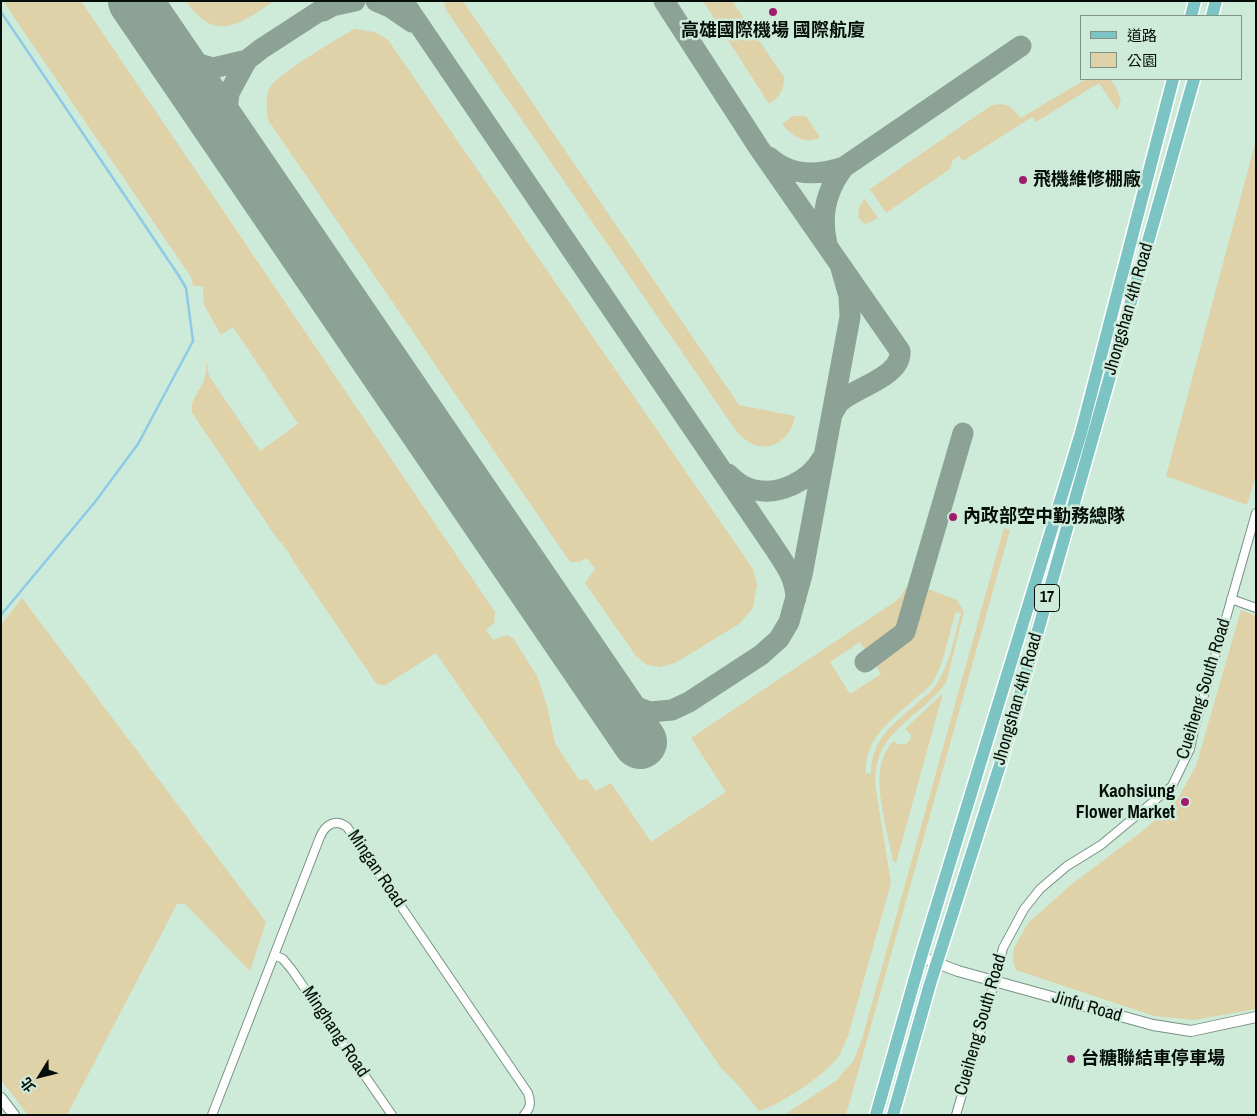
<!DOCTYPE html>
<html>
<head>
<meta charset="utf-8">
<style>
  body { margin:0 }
  #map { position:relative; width:1257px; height:1116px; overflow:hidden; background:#ceebda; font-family:"Archivo Narrow","Noto Sans TC",sans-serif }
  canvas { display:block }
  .frame { position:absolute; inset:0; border:2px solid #050e09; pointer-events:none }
  .legend { position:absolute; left:1080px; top:15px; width:162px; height:65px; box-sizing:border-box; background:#ceebda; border:1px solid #7e9386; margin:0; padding:6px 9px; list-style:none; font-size:15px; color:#050e09 }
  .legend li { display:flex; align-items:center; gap:10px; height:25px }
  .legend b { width:25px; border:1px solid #7e9386 }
  .north { position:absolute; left:15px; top:1051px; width:50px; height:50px; -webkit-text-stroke:4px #ceebda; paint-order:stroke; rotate:234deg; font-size:14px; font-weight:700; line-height:20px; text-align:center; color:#050e09 }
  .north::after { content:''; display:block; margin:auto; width:18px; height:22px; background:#050e09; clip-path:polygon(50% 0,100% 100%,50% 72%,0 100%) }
</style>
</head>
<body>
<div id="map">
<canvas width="1257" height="1116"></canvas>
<div class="frame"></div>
<ul class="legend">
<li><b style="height:6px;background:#7bc4c3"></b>道路</li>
<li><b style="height:14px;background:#dfd1a8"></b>公園</li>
</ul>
<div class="north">北</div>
</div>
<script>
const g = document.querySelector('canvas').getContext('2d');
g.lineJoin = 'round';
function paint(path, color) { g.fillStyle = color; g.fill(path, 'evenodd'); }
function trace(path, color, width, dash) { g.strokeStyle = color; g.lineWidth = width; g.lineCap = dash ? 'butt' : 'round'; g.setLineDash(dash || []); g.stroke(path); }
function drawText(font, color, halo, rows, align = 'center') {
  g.font = font + ' "Archivo Narrow","Noto Sans TC",sans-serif'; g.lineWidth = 5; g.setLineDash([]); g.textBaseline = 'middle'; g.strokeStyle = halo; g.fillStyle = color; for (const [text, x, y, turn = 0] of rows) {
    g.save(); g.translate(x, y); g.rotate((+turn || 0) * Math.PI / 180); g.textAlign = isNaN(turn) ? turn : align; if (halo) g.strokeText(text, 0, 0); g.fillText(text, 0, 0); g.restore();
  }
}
paint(new Path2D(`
  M3,1H81L495,612L494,623L486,630L493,640L507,635L513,638L537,676L546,702L555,743L579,780L587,779L596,791L611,783L651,842L726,792L691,738L896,601L902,595L906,587H912L900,630L867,653L860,642L830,662L850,694L881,674L874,663L909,637L923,591L928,589L957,600L964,612L946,683C916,722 870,732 876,790L891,883L848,1036C845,1042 843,1048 840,1054C829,1073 780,1105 759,1111L738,1085L721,1068L436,653L384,686L376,683L293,561L289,553L274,534L192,413C190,401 196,396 201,387C206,378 207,368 206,359L209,376L260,451L298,424L233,327L221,335L204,305L203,286H193L191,277ZM956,612L961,613C955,634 950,662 939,680C935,688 928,694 921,700C896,722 871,737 871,774L866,773C864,737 893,719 917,697C924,691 931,686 935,678C945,658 949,633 956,612Z
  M186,1H274C240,24 215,44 186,1Z
  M444,1H463L739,405L795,416C789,448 758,457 737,432L446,10Z
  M703,1H732L784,77C784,91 780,96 769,104Z
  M354,29L375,32L388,40L753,569L757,585L753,608L739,624L675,663L661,667L647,665L636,656L585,583L595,569L587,558L579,562H570L268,120C267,110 265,100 269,89C274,76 339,38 354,29Z
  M1086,79H1110L1117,89L1121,101L1117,110L1099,83L1036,122L1032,117L963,161L959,156L953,160L950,169L886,213L870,189L992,105C1009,102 1011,107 1021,118Z
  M793,116H806L820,137C806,146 791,135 782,124Z
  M1256,140V475L1247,505L1166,476Z
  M864,198L878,218L866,224L862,222L858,217L859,208Z
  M1004,528L1010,530L846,1115H784L837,1080L853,1061L862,1039Z
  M22,598L266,922L250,971L185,904H177L67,1115H28L1,1080V625Z
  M1241,610L1256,616V1009L1194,1020L1154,1016L1016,970L1013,961L1014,948L1028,923L1072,884L1145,829L1177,800L1196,766Z
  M943,693L896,863L893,861C888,834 875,790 881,765C883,755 888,748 893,741L897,744H906L910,740L911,735L905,729Z`), '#dfd1a8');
trace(new Path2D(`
  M1,12L179,276L186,288L193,341L138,444L95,502L1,615`), '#8ecae6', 2.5);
trace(new Path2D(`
  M376,1L390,7L412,22
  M403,1L773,546C784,563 795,576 796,598
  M664,1L759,148L900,351C902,376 857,387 841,401C837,404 835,410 832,414
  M323,11L332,6L355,1
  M162,42L186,60L213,68L247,60
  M233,147L226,120L229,93L247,60L261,49L335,1
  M769,157C790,176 818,176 844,167
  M827,244C820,215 826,190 844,167L1021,46
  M728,474C735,481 742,487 751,489C778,497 810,481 823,457
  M865,662L905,632L963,433
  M598,680L627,704L650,712L672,710L689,702L761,655L779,639L789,622L802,575L850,317L849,296L841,268`), '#8ca296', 21);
trace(new Path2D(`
  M135,1L640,742`), '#8ca296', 54);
const minor = new Path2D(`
  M1231,599L1256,608
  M274,955L283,959L292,970L392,1115
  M212,1115L320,837C325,825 335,818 347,827L528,1093C531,1102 531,1108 524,1115
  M956,1115L995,981L1003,948L1024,909L1040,889L1067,866L1101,845L1172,786L1190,749L1194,730L1256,513`);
const tertiary = new Path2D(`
  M921,957L958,971L1153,1025L1191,1031L1256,1017
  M1,1098L14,1115`);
const primary = new Path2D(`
  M1191,16L1195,1
  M1212,16L1216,1
  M876,1115L921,957L1081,433L1173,79
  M893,1115L930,984L1000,765L1194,79`);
trace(minor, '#779282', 10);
trace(tertiary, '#779282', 12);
trace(primary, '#fff', 15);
trace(minor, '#fff', 8);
trace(tertiary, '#fff', 10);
trace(primary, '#7bc4c3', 12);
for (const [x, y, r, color] of [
  [773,12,5,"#a01d6c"],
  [1023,180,5,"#a01d6c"],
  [953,517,5,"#a01d6c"],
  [1185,802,5,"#a01d6c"],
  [1071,1059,5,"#a01d6c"]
]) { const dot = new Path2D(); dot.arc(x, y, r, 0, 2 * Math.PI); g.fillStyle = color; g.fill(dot); trace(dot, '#ceebda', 2); }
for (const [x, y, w] of [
  [1047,598,25]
]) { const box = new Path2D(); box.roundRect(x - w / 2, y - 13.5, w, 27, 4); g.fillStyle = '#ceebda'; g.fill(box); trace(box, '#050e09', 1); }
drawText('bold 16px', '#050e09', null, [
  ["17",1047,598]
]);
drawText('bold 18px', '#050e09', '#ceebda', [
  ["高雄國際機場 國際航廈",773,31,"center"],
  ["飛機維修棚廠",1033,180],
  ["內政部空中勤務總隊",963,517],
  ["Kaohsiung",1175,792,"right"],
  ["Flower Market",1175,813,"right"],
  ["台糖聯結車停車場",1081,1059]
], 'left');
drawText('18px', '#050e09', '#ceebda', [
  ["Jhongshan 4th Road",1129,309,-74],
  ["Cueiheng South Road",1204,689,-73],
  ["Jhongshan 4th Road",1018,699,-74],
  ["Mingan Road",376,869,56],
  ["Jinfu Road",1087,1007,16],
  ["Cueiheng South Road",981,1025,-74],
  ["Minghang Road",335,1032,56]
]);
</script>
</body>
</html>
